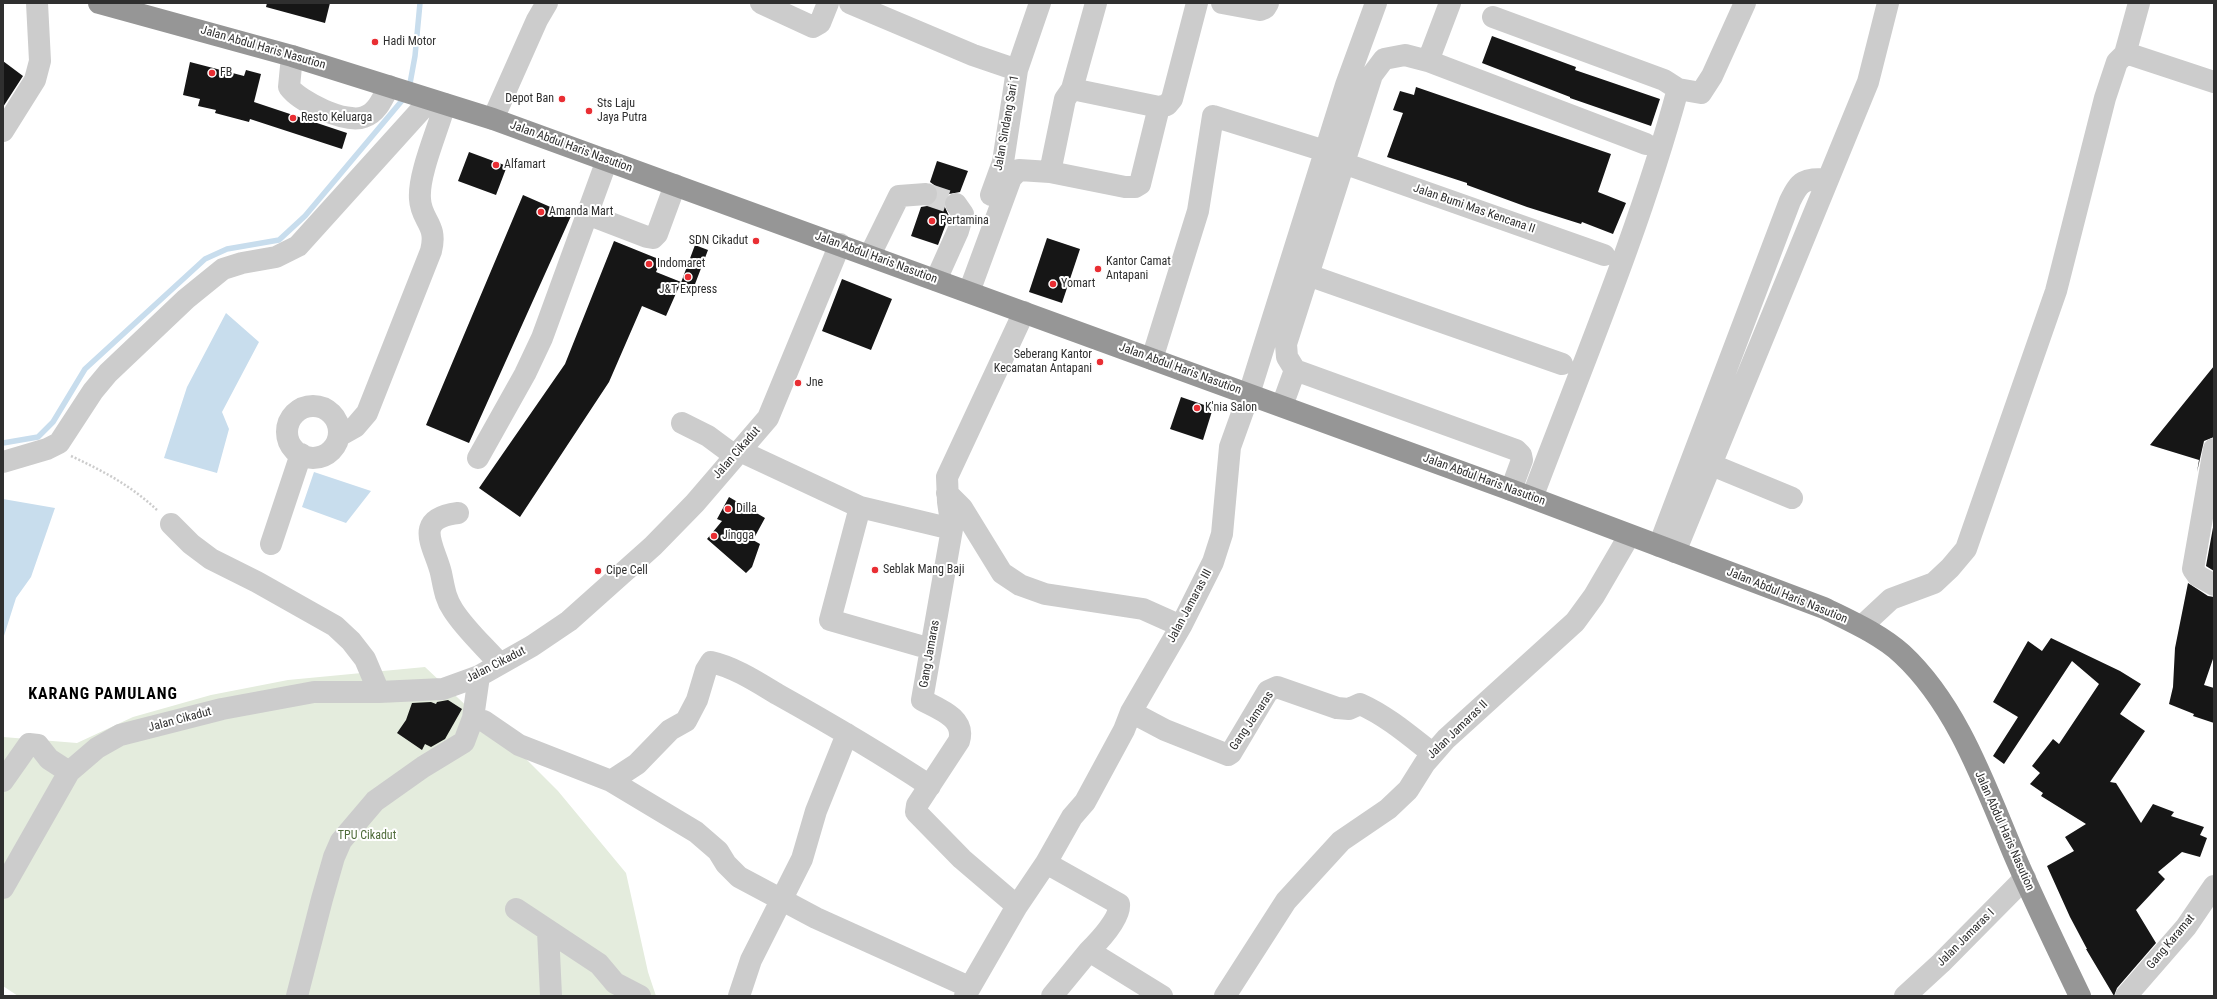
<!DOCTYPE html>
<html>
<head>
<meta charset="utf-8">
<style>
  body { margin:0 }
  #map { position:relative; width:2217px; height:999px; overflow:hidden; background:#fff; font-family:"Roboto Condensed",sans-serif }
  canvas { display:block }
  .frame { position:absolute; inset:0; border:4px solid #2f2f2f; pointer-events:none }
</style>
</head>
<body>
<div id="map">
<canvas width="2217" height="999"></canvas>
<div class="frame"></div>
</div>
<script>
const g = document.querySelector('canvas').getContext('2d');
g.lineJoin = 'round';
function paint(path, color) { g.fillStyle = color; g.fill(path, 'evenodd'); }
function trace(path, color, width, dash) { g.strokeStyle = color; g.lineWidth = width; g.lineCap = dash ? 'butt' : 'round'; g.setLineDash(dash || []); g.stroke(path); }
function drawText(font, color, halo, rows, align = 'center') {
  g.font = font + ' "Roboto Condensed",sans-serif'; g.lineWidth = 4; g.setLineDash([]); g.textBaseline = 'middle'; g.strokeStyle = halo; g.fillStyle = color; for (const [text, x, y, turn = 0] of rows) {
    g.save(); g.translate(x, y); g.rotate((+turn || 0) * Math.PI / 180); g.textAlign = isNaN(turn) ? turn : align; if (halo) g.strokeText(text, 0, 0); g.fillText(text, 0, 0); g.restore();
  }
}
paint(new Path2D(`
  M425,667L474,713L510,743L558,791L626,873L648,972L656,996H18L3,986V737L77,743L133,717L211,695L288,680Z`), '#e4ecdd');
paint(new Path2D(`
  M226,313L259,342L222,412L229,429L217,473L164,458L187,387Z
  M314,472L371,491L346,523L302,507Z
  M3,499L55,508L31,577L16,598L3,639Z`), '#c8dded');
trace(new Path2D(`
  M409,89L415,56L420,3
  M3,443L38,437L53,422L85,369L205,259L227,249L279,240L305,216L405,97`), '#c8dded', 5.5);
paint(new Path2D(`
  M267,3H330L325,23L266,7Z
  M1492,36L1576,67L1575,70L1660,99L1651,126L1570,98V97L1482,63Z
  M3,61L23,76L3,107Z
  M190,62L244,76L246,70L261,74L254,102L347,133L342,149L250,119L249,122L215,113L216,110L198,106L200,99L183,95Z
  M1416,87L1611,154L1598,192L1626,203L1613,234L1582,222L1581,224L1527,207L1467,185V183L1387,157L1403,113L1393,110L1400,91L1414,95Z
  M469,152L507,166L496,195L458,181Z
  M937,161L968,171L960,192L949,194L945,199L944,205L949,216L938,245L911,236L921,207L933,205L937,199V187L930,182Z
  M523,195L571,216L469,443L426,425Z
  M1047,238L1080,249L1062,303L1029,292Z
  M614,241L661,260L656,272L681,282L666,316L642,306L609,382L520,517L479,488L565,364Z
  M695,245L708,250L692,292L679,288Z
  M842,279L892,299L871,350L822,331Z
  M2214,366V437L2204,441L2197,472L2199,460L2150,445Z
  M1181,397L1213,408L1203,440L1170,429Z
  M729,497L765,518L753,540L760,544L752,567L746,573L707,539L722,521L717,519Z
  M2214,522V571L2206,566Z
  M2188,583L2208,596L2214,597V656L2204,685L2214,688V723L2193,716L2194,714L2169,704L2173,687L2175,648Z
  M2051,638L2120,671L2141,684L2120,714L2145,731L2110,782L2116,783L2141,823L2153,804L2174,812L2171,816L2204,827L2200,835L2207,838L2200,857L2182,852L2158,872L2165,879L2136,910L2156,943L2117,988L2114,996L2086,949H2087L2070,917L2047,866L2074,851L2065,837L2086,824L2041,796L2043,793L2030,784L2040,773L2032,766L2053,739L2059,744L2099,684L2072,661L2004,764L1993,756L2018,717L1993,702L2028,641L2042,651Z
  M448,700L462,709L445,739L431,747L425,744L422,750L397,733L406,720L412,703L431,702L436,704L437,702Z`), '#161616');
trace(new Path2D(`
  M926,194L956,204`), '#d5d5d5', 22, [22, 11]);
trace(new Path2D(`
  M71,456C103,471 132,486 158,511`), '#ccc', 2.5, [2, 2]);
trace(new Path2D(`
  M761,3L813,27L820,23L828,3
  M850,3L973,55L1017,70
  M1222,3L1260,10L1265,8L1268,3
  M1493,17L1664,80L1678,89C1640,229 1583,363 1532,498
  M2125,54L2139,3
  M292,56L289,87C300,102 346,124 364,117C377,113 383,98 389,86
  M1428,61L1450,3
  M1072,89L1096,3
  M1678,89L1701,93L1712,76L1745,3
  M493,119L537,20L547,3
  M3,131L35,80L40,61L37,3
  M1343,163L1604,255
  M1050,172L1065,99L1072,89L1159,107
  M991,195L1003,162L1017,70L1040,3
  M587,214L647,237L653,238L657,234L675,185
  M870,255L899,196L926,194
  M1308,275L1562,364
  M936,280L958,231L963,214L956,204
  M969,292L1011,178L1019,170L1050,172L1125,187H1135L1140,184L1159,107L1167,105L1172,99L1197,3
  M1152,359L1198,211L1213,116L1325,151
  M1295,370L1516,450L1521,455L1522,460L1511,490
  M1282,406L1295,370L1287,357L1286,344L1372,75L1384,59L1405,55L1428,61L1646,144
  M287 432a26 26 0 1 1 52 0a26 26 0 1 1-52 0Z
  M682,423L708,436L735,456
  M339,436L355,427L367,413L431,251C438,224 421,221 420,199C418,174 438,130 445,104
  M2214,449L2193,569L2198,576L2214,585
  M740,451L860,507L952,529
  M478,458L525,374L542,338L607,160
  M3,462L47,449L59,443L93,391L108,373L186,299L223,269L242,263L276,257L298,246L430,100
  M1712,465L1792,498
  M947,493L962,508L1002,573L1020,585L1045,594L1143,609L1181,626
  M860,507L830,620L931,649
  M458,513C411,519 435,547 441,573C444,587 445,598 453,610C465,629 484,646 499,663
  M171,524L191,544L211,559L257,582L335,626L351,641L365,659L379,692
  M271,544L301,454
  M1659,546L1790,201C1800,180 1804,179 1827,179
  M1675,552L1868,82L1888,3
  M1862,626L1891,599L1934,583L1950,568L1966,549L2056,291L2105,98L2117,62L2125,54L2132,55L2214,82
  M1131,712L1165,730L1228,755L1231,753L1268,691L1277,687L1337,708L1349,709L1360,704C1387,716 1410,736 1433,754
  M473,718L484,721L519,745L611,781L696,832L718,851L726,864L739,877L816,918L969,987
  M3,781L29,744L38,745L49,759L69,772
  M611,781L637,764L670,730L686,721L697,700L706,670L711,662C734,667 757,682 777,694C829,723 880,753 930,786
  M3,888L69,772L97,748L120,735L222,709L314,692H379L443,689L479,676L532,646L569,621L653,546L695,503L768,418L840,244
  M1017,906L962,859L916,812L917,805L959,741C966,718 939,709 922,700L952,529L948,502L947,477L1024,312
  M516,909L599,964L615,983L640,996
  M548,931L551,996
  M297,996L322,899L334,857L341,841L375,801L423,767L464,742L473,718L479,676
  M739,996L751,960L802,859L816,811L847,734
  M965,996L1017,906L1046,863
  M1052,996L1089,951
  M1162,996L1089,951C1099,941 1121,918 1119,904L1046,863L1072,817L1085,802L1124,730L1131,712L1181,626L1213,562L1222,534L1230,447L1249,394L1346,85L1376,3
  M1225,996L1286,901L1341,841L1388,809L1408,790L1425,763L1446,739L1575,622L1594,596L1629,536
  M1905,996L1941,963L2025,878
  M2126,996L2186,927L2214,886`), '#ccc', 22);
trace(new Path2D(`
  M99,3L292,56L493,119L1511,490L1824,608C1850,621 1880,634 1902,654C1959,707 1986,789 2016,859C2036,905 2058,950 2080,996`), '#969696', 22);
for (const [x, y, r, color] of [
  [375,42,4,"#e92e33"],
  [212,73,4,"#e92e33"],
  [562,99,4,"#e92e33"],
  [589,111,4,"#e92e33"],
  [293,118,4,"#e92e33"],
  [496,165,4,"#e92e33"],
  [541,212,4,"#e92e33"],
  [932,221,4,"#e92e33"],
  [756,241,4,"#e92e33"],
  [649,264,4,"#e92e33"],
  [1098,269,4,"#e92e33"],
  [688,277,4,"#e92e33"],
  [1053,284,4,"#e92e33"],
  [1100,362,4,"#e92e33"],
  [798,383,4,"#e92e33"],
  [1197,408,4,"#e92e33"],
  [728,509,4,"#e92e33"],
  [714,536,4,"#e92e33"],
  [875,570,4,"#e92e33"],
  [598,571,4,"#e92e33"]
]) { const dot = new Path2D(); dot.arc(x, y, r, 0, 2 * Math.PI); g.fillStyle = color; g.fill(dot); trace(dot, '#fff', 1.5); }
drawText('12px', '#2f2f2f', '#fff', [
  ["Hadi Motor",383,42],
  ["FB",220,73],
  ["Depot Ban",554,99,"right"],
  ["Sts Laju",597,104],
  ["Jaya Putra",597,118],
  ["Resto Keluarga",301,118],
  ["Alfamart",504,165],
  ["Amanda Mart",549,212],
  ["Pertamina",940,221],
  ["SDN Cikadut",748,241,"right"],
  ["Kantor Camat",1106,262],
  ["Antapani",1106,276],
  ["Indomaret",657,264],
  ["Yomart",1061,284],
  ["J&T Express",688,290,"center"],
  ["Seberang Kantor",1092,355,"right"],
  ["Kecamatan Antapani",1092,369,"right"],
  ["Jne",806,383],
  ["K'nia Salon",1205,408],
  ["Dilla",736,509],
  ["Jingga",722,536],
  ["Seblak Mang Baji",883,570],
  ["Cipe Cell",606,571]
], 'left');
drawText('12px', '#2f2f2f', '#fff', [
  ["Jalan Abdul Haris Nasution",263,48,16],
  ["Jalan Sindang Sari 1",1007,123,-80],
  ["Jalan Abdul Haris Nasution",571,147,20],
  ["Jalan Bumi Mas Kencana II",1474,209,19],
  ["Jalan Abdul Haris Nasution",876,258,20],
  ["Jalan Abdul Haris Nasution",1180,369,20],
  ["Jalan Cikadut",737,453,-49],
  ["Jalan Abdul Haris Nasution",1484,480,20],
  ["Jalan Abdul Haris Nasution",1787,596,22],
  ["Jalan Jamaras III",1190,606,-62],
  ["Gang Jamaras",930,654,-80],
  ["Jalan Cikadut",496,665,-27],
  ["Jalan Cikadut",180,720,-15],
  ["Gang Jamaras",1252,721,-56],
  ["Jalan Jamaras II",1458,730,-44],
  ["Jalan Abdul Haris Nasution",2004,831,66],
  ["Jalan Jamaras I",1966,938,-45],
  ["Gang Karamat",2171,942,-50]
]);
drawText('12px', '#506c3b', '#fff', [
  ["TPU Cikadut",367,836]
]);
g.letterSpacing = '1px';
drawText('bold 16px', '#000', '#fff', [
  ["KARANG PAMULANG",103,695]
]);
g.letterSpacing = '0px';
</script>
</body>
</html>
